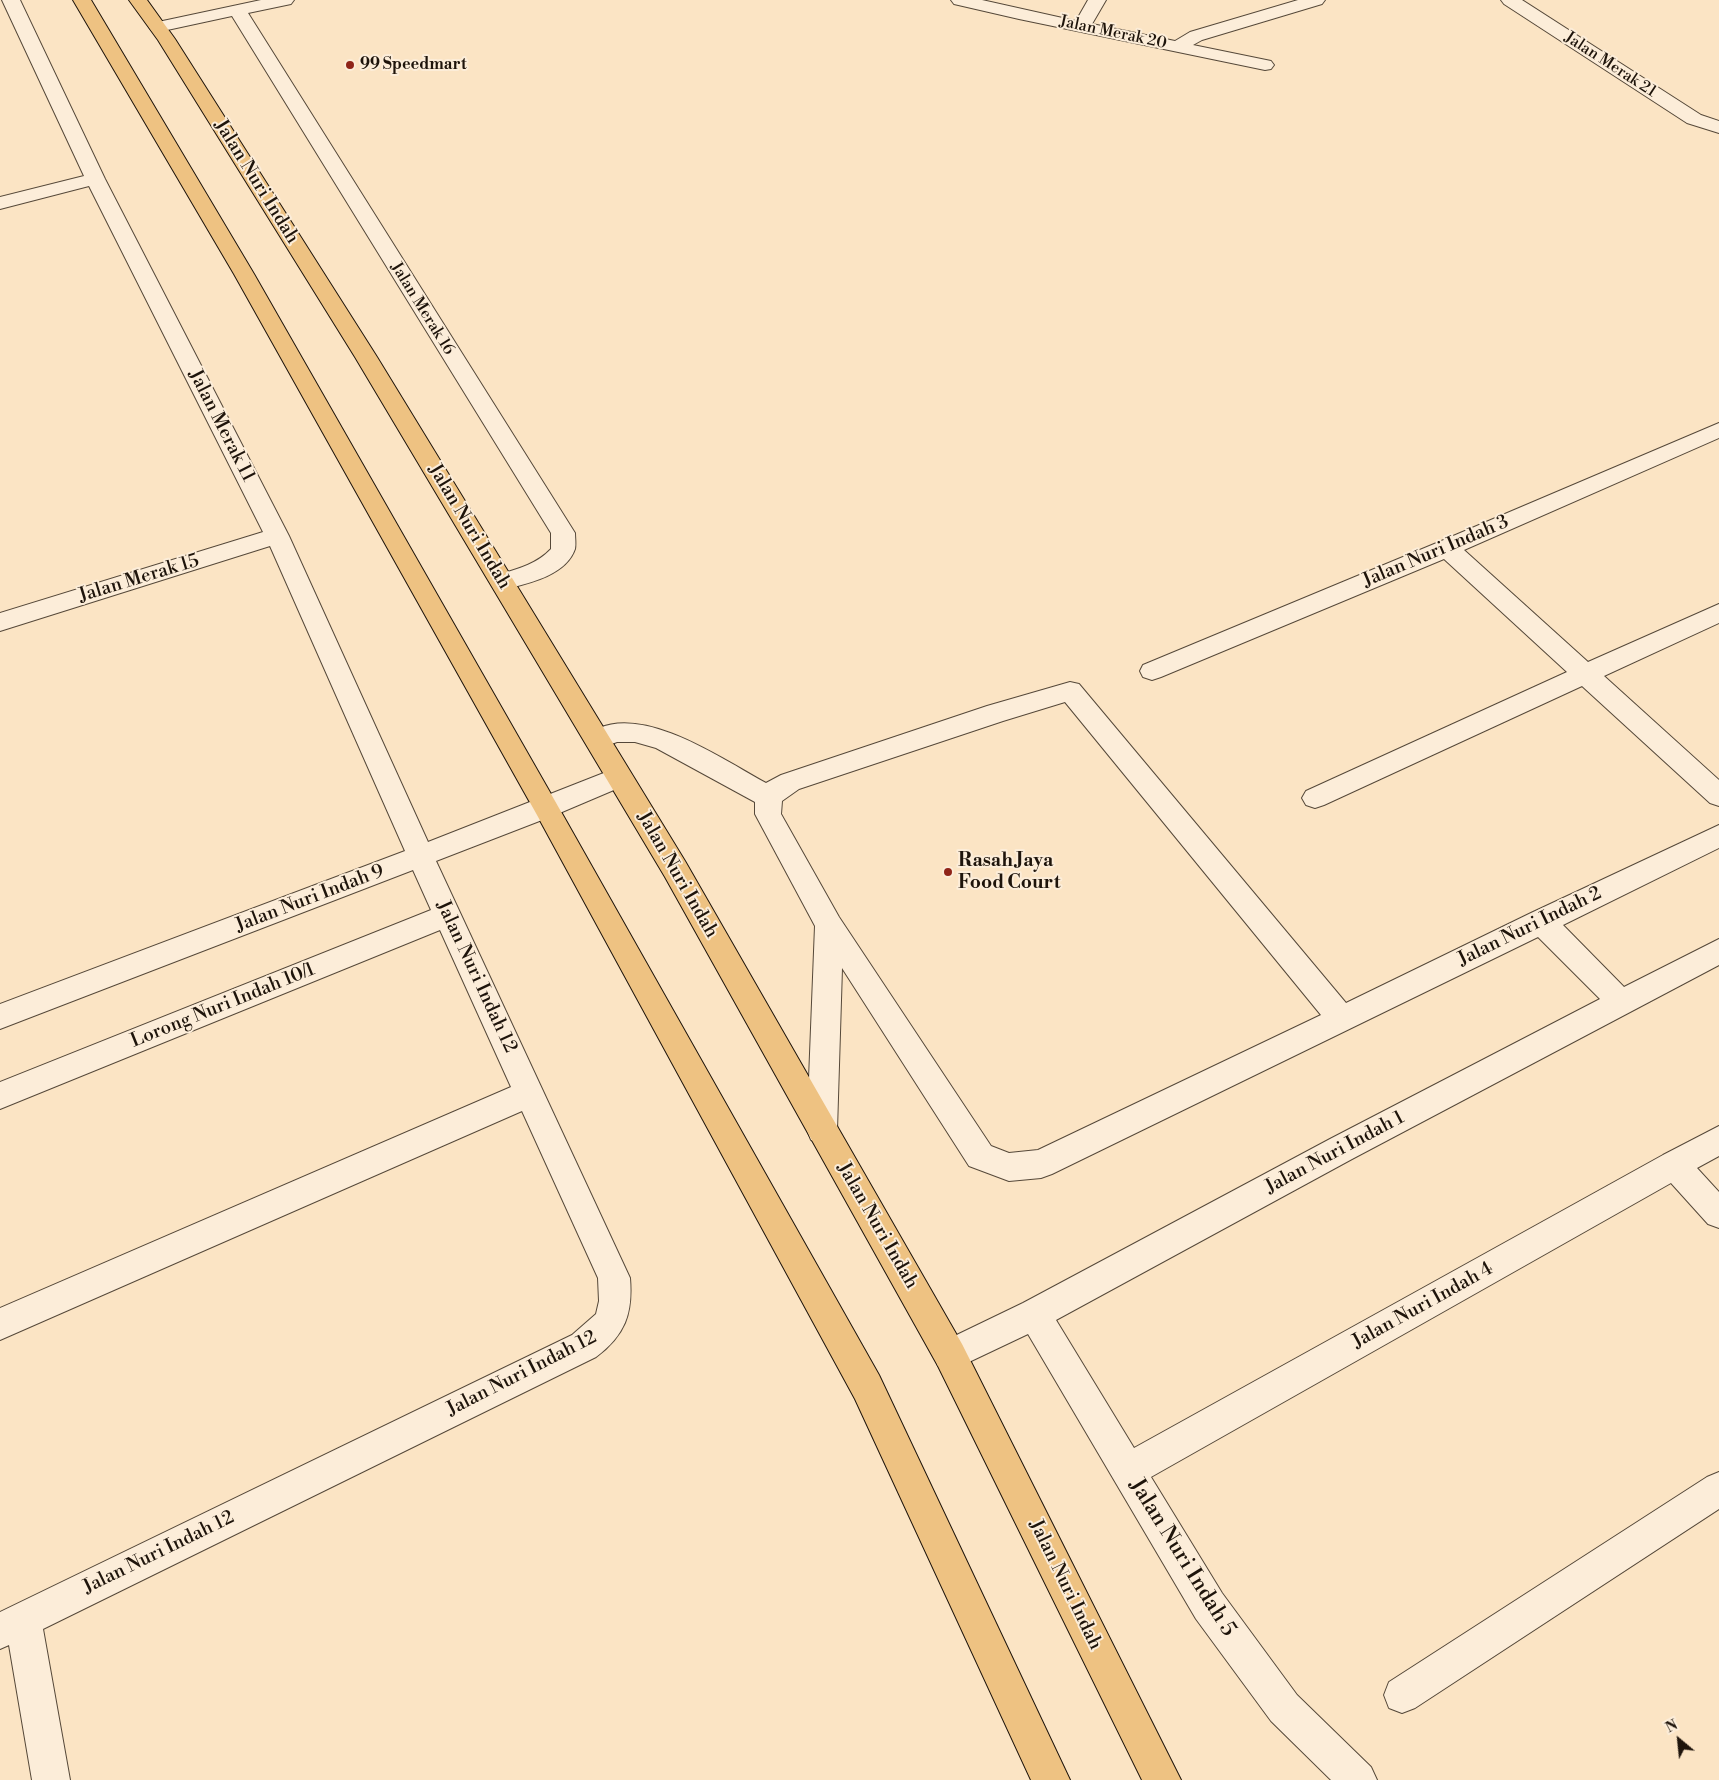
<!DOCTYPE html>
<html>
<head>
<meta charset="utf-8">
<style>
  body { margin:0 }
  #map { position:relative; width:1719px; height:1780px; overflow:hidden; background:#fbe4c4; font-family:"Libre Bodoni",serif }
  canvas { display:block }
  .north { position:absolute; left:1654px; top:1715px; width:50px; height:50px; -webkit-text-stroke:4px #fcedd9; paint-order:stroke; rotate:332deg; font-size:14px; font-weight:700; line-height:20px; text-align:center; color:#1e140b }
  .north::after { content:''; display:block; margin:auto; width:18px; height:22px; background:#1e140b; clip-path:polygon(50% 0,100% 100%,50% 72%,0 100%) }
</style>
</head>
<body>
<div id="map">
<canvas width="1719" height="1780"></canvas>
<div class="north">N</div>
</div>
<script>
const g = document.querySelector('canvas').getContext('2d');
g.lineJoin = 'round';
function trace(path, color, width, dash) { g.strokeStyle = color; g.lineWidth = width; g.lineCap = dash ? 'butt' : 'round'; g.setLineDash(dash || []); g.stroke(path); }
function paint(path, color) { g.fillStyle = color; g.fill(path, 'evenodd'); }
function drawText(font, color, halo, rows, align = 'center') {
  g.font = font + ' "Libre Bodoni",serif'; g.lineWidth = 4; g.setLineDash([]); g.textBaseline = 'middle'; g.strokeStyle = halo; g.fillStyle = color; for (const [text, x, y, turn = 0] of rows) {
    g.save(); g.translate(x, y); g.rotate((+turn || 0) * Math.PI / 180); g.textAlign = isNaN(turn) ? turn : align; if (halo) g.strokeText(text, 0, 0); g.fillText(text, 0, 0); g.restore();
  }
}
const minor = new Path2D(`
  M2,0H20L105,179L289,536L428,842L619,767L628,770L632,777L628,784L555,815L436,861L630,1278C633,1314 625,1335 596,1357L43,1629L70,1780H32L9,1645L0,1649V1612L572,1335L596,1314L599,1301L598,1278L522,1111L0,1340V1308L511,1087L440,930L0,1109V1082L431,910L413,870L0,1029V1004L405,851L270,546L0,631V613L263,532L89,186L0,209V197L84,176Z
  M261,0H294L291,4L248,13L575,533C575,538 576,544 575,549C566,576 526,584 502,590L494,588L490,582L494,576C514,570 536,565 551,549V533L232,16L158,32L152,31L149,27L152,23L158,22Z
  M951,0H982L1076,21L1088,0H1106L1092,24L1175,41L1190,32L1298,0H1325L1322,4L1202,40L1193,45L1271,61L1274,65L1271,69L1265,70L1019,19L954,4Z
  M1501,0H1522L1701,115L1719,121V133L1687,123L1504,4Z
  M1719,423V438L1464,550L1588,662L1719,604V623L1604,676L1719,780V806L1710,803L1582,686L1324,805L1315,808L1306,805L1302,798L1306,791L1567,672L1444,559L1161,677L1152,680L1143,677L1140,671L1143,665L1439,542Z
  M1070,682L1079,684L1346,1003L1531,913L1719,825V848L1563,925L1624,987L1719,939V965L1352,1159L1056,1320L1134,1448L1663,1155L1719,1126V1156L1697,1168L1719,1192V1228L1708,1224L1671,1183L1151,1477L1222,1593L1297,1695L1371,1767L1377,1780H1331L1271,1721L1196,1619L1028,1334L950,1371L938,1366L934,1355L938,1344L1023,1303L1330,1139L1600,999L1538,937L1052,1174L1041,1178L1009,1181L969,1166L842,968L837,1130L833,1140L822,1144L811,1140L807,1130L815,926L755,814V802L656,748L635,742H617L598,749L589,746L585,739C589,732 592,731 599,728C648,707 724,760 766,783L781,775L987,706ZM1065,702L1321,1015L1038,1150L1009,1153L991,1146L839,917L781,814L782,801L799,789L1003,721Z
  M1719,1472V1509L1415,1708L1402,1713L1389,1708L1384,1695L1389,1682L1707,1477Z`);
const major = new Path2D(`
  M73,0H91L254,274L555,801L879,1375L1070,1780H1031L855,1399L537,815L234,274Z
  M129,0H147L175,39L377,357L685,861L962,1344L1181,1780H1142L938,1366L665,877L355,357L158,40Z`);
trace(minor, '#554839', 2);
trace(major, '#1e140b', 2);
paint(minor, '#fcedd9');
paint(major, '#eec282');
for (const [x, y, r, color] of [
  [350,65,5,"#8f2418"],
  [948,872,5,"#8f2418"]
]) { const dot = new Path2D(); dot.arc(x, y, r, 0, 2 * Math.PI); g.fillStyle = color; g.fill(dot); trace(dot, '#fcedd9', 2); }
drawText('16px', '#1e140b', '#fcedd9', [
  ["Jalan Merak 20",1113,33,12],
  ["Jalan Merak 21",1610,65,33],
  ["Jalan Merak 16",422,309,58]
]);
drawText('bold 16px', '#1e140b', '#fcedd9', [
  ["99 Speedmart",360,65]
], 'left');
drawText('19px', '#1e140b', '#fcedd9', [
  ["Jalan Nuri Indah",256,182,58],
  ["Jalan Merak 11",221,426,63],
  ["Jalan Nuri Indah",469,527,59],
  ["Jalan Nuri Indah 3",1436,552,-23],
  ["Jalan Merak 15",139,579,-17],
  ["Jalan Nuri Indah",677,875,60],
  ["Jalan Nuri Indah 9",310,899,-21],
  ["Jalan Nuri Indah 2",1530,927,-26],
  ["Jalan Nuri Indah 12",476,977,65],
  ["Lorong Nuri Indah 10/1",223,1006,-22],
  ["Jalan Nuri Indah 1",1335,1153,-28],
  ["Jalan Nuri Indah",877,1226,60],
  ["Jalan Nuri Indah 4",1423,1306,-29],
  ["Jalan Nuri Indah 12",522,1374,-27],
  ["Jalan Nuri Indah 12",159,1553,-26],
  ["Jalan Nuri Indah",1065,1585,64]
]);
drawText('bold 19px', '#1e140b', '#fcedd9', [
  ["Rasah Jaya",958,861],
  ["Food Court",958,883]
], 'left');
drawText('22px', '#1e140b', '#fcedd9', [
  ["Jalan Nuri Indah 5",1182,1558,58]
]);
</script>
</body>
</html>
